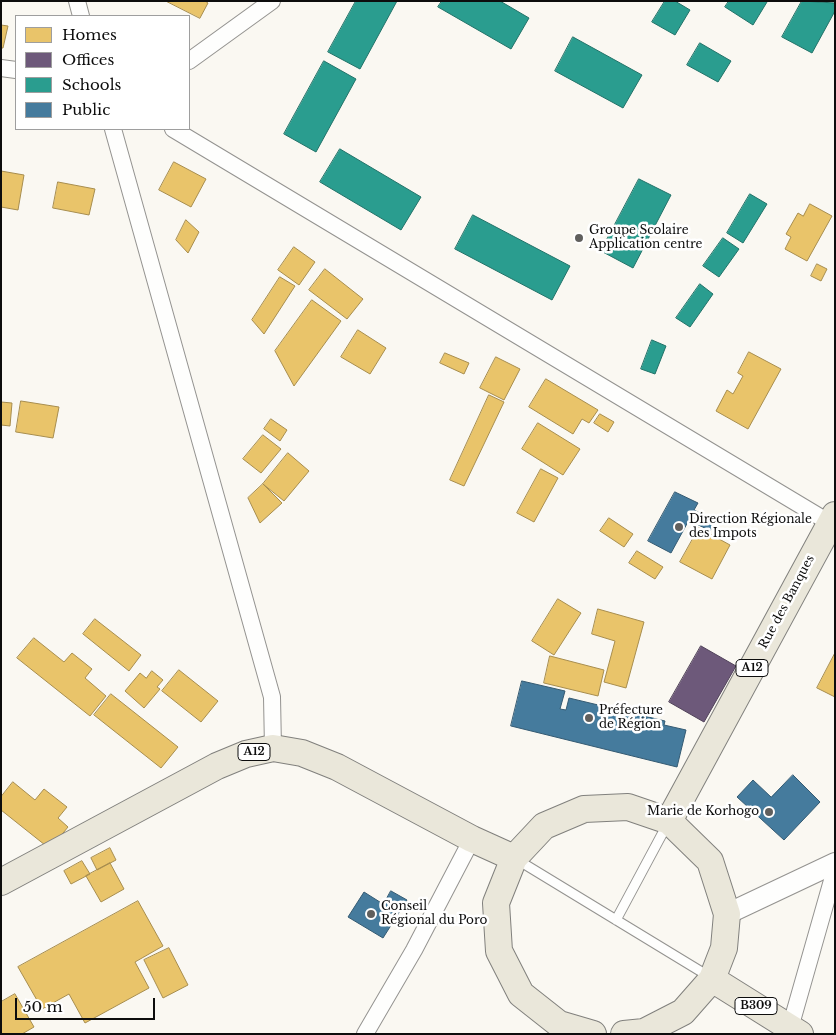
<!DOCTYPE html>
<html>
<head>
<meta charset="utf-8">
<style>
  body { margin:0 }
  #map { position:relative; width:836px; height:1035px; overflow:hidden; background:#faf8f2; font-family:"Libre Baskerville",serif }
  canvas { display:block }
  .frame { position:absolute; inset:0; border:2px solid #0d0d0d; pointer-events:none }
  .legend { position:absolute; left:15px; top:15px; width:175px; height:115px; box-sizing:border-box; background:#fff; border:1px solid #9e9e9e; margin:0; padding:6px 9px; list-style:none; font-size:15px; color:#0d0d0d }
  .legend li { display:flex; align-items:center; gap:10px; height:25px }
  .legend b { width:25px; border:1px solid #9e9e9e }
  .scale { position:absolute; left:15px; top:998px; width:140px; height:22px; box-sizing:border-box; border:2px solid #0d0d0d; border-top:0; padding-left:6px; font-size:15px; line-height:18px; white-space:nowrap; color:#0d0d0d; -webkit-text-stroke:4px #fff; paint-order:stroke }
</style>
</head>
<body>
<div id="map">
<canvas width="836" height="1035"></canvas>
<div class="frame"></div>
<ul class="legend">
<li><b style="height:14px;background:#e9c46a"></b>Homes</li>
<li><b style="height:14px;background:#6d597a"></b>Offices</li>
<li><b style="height:14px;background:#2a9d8f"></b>Schools</li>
<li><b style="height:14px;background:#457b9d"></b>Public</li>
</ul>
<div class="scale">50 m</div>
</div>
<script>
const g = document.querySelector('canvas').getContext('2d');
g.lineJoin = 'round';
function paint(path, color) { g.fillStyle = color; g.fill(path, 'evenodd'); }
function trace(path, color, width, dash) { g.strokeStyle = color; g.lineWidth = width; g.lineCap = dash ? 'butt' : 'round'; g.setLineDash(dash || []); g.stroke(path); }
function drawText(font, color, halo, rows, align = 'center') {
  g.font = font + ' "Libre Baskerville",serif'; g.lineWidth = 5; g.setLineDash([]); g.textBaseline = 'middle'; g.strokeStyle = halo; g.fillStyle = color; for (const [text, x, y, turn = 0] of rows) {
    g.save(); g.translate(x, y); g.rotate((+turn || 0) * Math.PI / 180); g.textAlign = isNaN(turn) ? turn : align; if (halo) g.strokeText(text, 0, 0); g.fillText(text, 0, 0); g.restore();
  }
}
const homes = new Path2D(`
  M166,1H205L208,3L200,18Z
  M1,25L8,26L3,48H1Z
  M174,162L206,179L191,207L159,190Z
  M1,171L24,175L18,210L1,207Z
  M58,182L95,189L89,215L53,208Z
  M810,204L832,216L807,261L785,249L791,237L786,234L798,213L803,216Z
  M186,220L199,232L188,253L176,240Z
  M294,247L315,262L299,285L278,270Z
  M817,264L827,269L821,281L811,276Z
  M325,269L363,299L347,319L309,290Z
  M280,277L295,286L264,334L252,320Z
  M312,300L341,321L294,386L275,351Z
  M358,330L386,348L370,374L341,357Z
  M749,352L781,369L748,429L716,411L727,390L733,394L743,376L738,373Z
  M445,353L469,363L464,374L440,363Z
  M496,357L520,369L504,400L480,388Z
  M546,379L598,410L589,423L582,419L573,434L529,407Z
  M489,395L504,402L464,486L450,480Z
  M21,401L59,407L53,438L16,432Z
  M1,402L12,403L10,426L1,425Z
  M600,414L614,422L608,432L594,423Z
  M271,419L287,430L280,441L264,429Z
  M538,423L580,449L563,475L522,449Z
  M263,435L281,449L261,473L243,459Z
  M288,453L309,471L284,501L263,484Z
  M541,469L558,478L534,522L517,513Z
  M263,484L282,503L260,523L248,498Z
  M609,518L633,534L624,547L600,531Z
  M699,528L730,545L712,579L680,562Z
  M637,551L663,567L655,579L629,563Z
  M558,599L581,613L554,655L532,641Z
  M598,609L644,622L626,688L604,682L615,641L592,634Z
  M95,619L141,655L129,671L83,634Z
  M34,638L64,662L72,653L92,669L85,678L106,696L90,716L17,658Z
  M835,653V697L817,688Z
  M550,656L604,670L598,696L544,683Z
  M179,670L218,701L201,722L162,691Z
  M152,671L163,680L157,687L160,689L144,708L125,691L140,673L146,678Z
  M111,694L178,747L161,768L94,715Z
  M13,782L35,800L44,789L67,807L58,818L68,827L50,849L1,810V797Z
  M110,848L116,860L97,870L91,858Z
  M82,861L90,874L71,884L64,871Z
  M110,863L124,889L101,902L86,876Z
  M138,901L163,946L135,962L149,988L85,1023L69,994L42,1009L18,967Z
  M169,948L188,985L163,998L144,960Z
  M15,994L34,1027L22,1034H1V1002Z`);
paint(homes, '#e9c46a');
trace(homes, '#a78d4e', 1);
const offices = new Path2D(`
  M701,646L736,666L704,722L669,702Z`);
paint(offices, '#6d597a');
trace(offices, '#504259', 1);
const schools = new Path2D(`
  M356,1H397L360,69L328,52Z
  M442,1H500L529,18L511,49L438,7Z
  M665,1H675L690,10L675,35L652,22Z
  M729,1H766L767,2L753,25L725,7Z
  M802,1L835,3V11L812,53L782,37Z
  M573,37L642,75L623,108L555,71Z
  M700,43L731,61L718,82L687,65Z
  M324,61L356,79L316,152L284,134Z
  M340,149L421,197L401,230L320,182Z
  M639,179L671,195L633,268L601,251Z
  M750,194L767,204L743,243L727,233Z
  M473,215L570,266L552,300L455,249Z
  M723,238L739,249L719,277L703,266Z
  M700,284L713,294L690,327L676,318Z
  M652,340L666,346L655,374L641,369Z`);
paint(schools, '#2a9d8f');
trace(schools, '#217268', 1);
const public = new Path2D(`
  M675,492L698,503L694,510L715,521L710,531L689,520L671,553L648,541Z
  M522,681L565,691L560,709L566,710L569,698L665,721L664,725L686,730L677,767L511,726Z
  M793,775L820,802L784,840L737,797L753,780L771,797Z
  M391,891L407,900L383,938L348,917L364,892L383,904Z`);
paint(public, '#457b9d');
trace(public, '#345a72', 1);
const service = new Path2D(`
  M516,859L710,977
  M616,920L668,823`);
const minor = new Path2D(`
  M77,1L81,16
  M189,61L272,1
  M1,68L16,70
  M113,129L272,697L273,748
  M173,129L830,523
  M790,1028L835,870
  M365,1034L414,950L472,839`);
const tertiary = new Path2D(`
  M727,914L835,863`);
const primary = new Path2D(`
  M669,821L835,515
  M1,882L217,766L246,754L273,748L302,753L337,767L472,839L514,858
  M712,979L800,1034
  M593,1034L559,1024L521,994L499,951L496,903L514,858L544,826L584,809L628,807L669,821L710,861L727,914L724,948L712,979L683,1012L644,1032L624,1034`);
trace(service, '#949390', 11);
trace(minor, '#949390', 18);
trace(tertiary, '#949390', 22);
trace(primary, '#81807d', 28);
trace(service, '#fefefd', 9);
trace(minor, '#fefefd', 16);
trace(tertiary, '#fefefd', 20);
trace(primary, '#eae7da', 26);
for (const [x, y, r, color] of [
  [579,238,5,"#605f5d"],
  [679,527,5,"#605f5d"],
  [589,718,5,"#605f5d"],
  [769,812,5,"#605f5d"],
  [371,914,5,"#605f5d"]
]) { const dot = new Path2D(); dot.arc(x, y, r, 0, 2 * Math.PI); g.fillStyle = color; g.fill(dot); trace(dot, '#fff', 2); }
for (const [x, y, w] of [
  [752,668,32],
  [254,752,32],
  [756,1006,42]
]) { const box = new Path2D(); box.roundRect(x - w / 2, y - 8.5, w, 17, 4); g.fillStyle = '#fff'; g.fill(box); trace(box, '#0d0d0d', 1); }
drawText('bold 11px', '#0d0d0d', null, [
  ["A12",752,668],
  ["A12",254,752],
  ["B309",756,1006]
]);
drawText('12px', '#0d0d0d', '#fff', [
  ["Groupe Scolaire",589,231],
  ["Application centre",589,245],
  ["Direction Régionale",689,520],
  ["des Impots",689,534],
  ["Préfecture",599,711],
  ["de Région",599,725],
  ["Marie de Korhogo",759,812,"right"],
  ["Conseil",381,907],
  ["Régional du Poro",381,921]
], 'left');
drawText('12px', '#0d0d0d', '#fff', [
  ["Rue des Banques",787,602,-62]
]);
</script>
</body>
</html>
